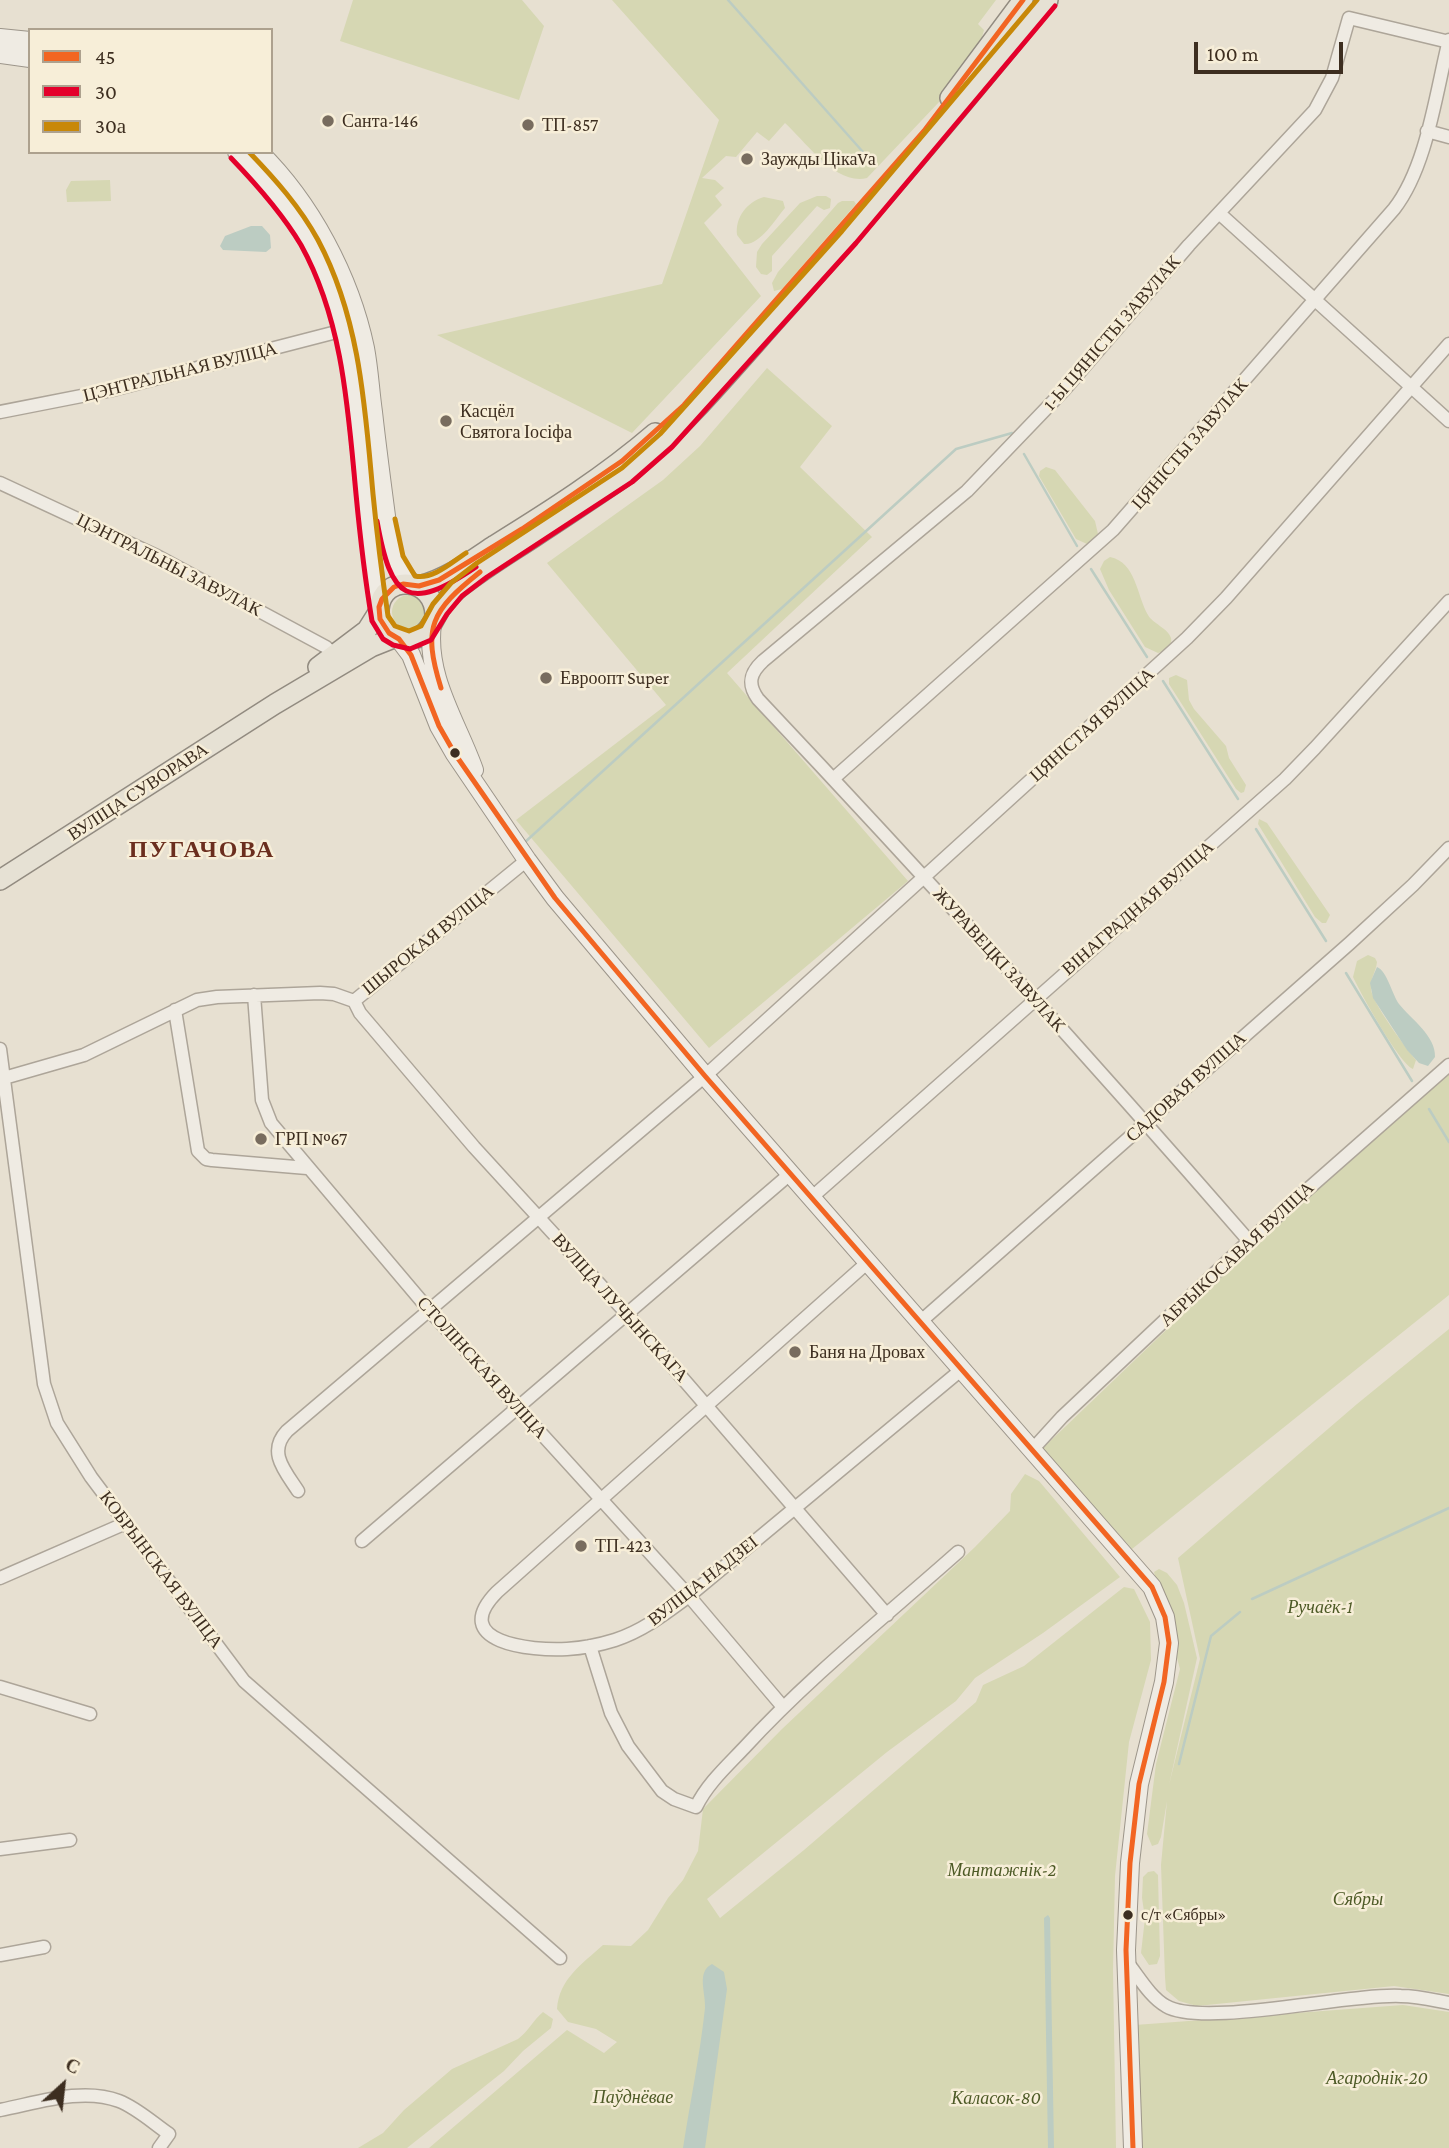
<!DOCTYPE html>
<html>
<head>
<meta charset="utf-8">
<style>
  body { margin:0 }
  #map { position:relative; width:1449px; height:2148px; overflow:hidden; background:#e7e0d1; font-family:"Crimson Pro",serif }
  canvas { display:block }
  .legend { position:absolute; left:28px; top:28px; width:245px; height:126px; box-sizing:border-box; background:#f7eed8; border:2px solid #ada18e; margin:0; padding:9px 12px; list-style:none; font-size:21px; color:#3d2e20 }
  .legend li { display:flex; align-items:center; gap:14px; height:35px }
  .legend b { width:35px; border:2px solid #ada18e }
  .north { position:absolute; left:28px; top:2050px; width:70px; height:70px; -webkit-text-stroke:5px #f7eed8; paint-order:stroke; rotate:27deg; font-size:19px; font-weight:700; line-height:28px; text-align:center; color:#3d2e20 }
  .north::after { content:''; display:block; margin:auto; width:24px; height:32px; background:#3d2e20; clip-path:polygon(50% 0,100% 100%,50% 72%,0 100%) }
  .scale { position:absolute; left:1194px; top:42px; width:149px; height:32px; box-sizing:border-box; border:4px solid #3d2e20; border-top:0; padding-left:9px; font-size:21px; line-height:24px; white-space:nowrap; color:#3d2e20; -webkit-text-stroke:5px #f7eed8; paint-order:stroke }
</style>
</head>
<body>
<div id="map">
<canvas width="1449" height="2148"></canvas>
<ul class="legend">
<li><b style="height:9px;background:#f26522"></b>45</li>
<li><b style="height:9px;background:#e4002b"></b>30</li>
<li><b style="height:9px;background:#c88808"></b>30а</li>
</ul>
<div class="north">С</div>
<div class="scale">100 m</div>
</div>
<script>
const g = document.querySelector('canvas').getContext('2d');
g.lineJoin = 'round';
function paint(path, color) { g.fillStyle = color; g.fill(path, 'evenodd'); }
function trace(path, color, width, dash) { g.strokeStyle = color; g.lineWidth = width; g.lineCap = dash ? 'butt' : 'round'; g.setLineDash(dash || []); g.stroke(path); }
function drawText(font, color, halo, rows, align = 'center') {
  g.font = font + ' "Crimson Pro",serif'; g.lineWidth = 5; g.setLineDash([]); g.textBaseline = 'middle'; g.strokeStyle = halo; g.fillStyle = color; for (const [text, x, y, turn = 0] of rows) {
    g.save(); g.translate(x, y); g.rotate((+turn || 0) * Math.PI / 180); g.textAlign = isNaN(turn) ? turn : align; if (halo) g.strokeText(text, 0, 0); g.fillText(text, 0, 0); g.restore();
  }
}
paint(new Path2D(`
  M353,0H522L544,26L519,100L340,41Z
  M612,0H996L978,24L984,30L982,37L940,101L867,178C836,186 806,142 785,123L769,141L757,132L736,157L726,156L702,178L715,180L724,188L715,196L722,205L704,223L761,296L632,433L437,335L662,284L719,120Z
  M110,180L111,201L67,202L66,190L71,181Z
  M817,196H826L831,199L830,208L824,210L817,206L772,256V271L767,275L761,274L756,267L757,252L762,244L800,203Z
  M764,197L783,201L785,208C775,220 759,246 744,244L737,235C735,217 747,202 764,197Z
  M842,201H854L856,204L782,289L774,291L772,283L778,272L838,203Z
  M767,368L832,426L800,467L872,537L727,673L908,881L709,1048L516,820L666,705L547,563L663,480L700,446Z
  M1046,467L1055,470L1095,521L1098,534L1093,540L1087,544L1076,539L1039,476L1040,471Z
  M1110,557C1136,562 1137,596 1148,615C1153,624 1168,628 1171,638C1173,646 1165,651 1158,653L1145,647L1109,590L1100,569L1104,561Z
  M392 612a17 17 0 1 1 34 0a17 17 0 1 1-34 0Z
  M1176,675L1187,680L1189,700L1194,709L1226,746L1229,758L1246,785L1244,792L1241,793L1236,789L1169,684V678Z
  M1259,819L1267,823L1330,915L1326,923H1322L1315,917L1258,824Z
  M1368,955L1375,958L1377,962C1376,972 1370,978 1371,989C1372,1003 1406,1048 1416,1060L1413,1069C1399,1063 1361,994 1353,977L1357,961Z
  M1449,1074V1295L1132,1549L1042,1449L1256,1244Z
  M1449,1329V1994L1394,1986L1197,2006L1179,2001L1166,1990L1165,1977L1161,1865L1167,1801L1161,1837L1158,1844L1152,1846L1147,1834L1156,1764L1180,1669L1154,1572L1159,1569L1167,1573L1177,1585L1184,1603L1197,1658L1169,1785L1200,1659L1178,1558L1357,1404Z
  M1025,1474L1039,1481L1120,1577L1043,1633L975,1678L956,1701L887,1752L707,1899L720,1918L804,1850L976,1702L983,1685L1024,1666L1124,1587L1134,1589L1150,1622L1151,1660L1129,1742L1115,1876L1113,1970L1116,2148H429L567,2030L604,2053L617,2042L596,2029L568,2022L557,2009C559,1979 582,1964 603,1945L631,1946L648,1930L668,1898L683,1880L698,1851L703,1809L782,1729L975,1547L1010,1511L1011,1494Z
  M1154,1871L1158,1875L1160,1956L1157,1964L1149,1965L1141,1953L1145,1918L1142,1898L1143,1877L1148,1872Z
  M1403,2005L1449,2012V2148H1137L1135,2025Z
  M543,2012L553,2019L551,2028L523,2051L504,2071L407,2148H358L383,2133L404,2110L452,2069L518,2039C529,2031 533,2020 543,2012Z`), '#d6d7b3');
paint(new Path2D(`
  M251,226H262L270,235L271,248L266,252L223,250L220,246L225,236Z
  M1377,967C1387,971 1392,994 1399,1004C1411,1019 1436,1036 1435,1057L1428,1066L1419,1063L1407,1050L1373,998L1370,983Z
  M1048,1915L1050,1918L1054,2148H1048L1044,1918Z
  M712,1964L724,1972L727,1989L705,2148H683C690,2102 700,2055 705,2008C706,1993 696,1972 712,1964Z`), '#bcccc2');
trace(new Path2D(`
  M728,0L863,152
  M1024,454L1077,546
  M1091,569L1147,657
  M1163,681L1238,799
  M1256,829L1326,941
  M524,843L956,449L1012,433
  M1346,973L1412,1081
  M1429,1109L1449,1142
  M1252,1599L1449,1508
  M1179,1764L1211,1636L1240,1612`), '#bcccc2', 2.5);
const street = new Path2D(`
  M1427,131L1449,137
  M1219,213L1449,421
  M0,412L112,390L348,329
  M0,483L157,556L326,647L334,655
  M833,779L1113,530L1394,209C1427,167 1436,92 1449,40
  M254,995L262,1100L271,1123L429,1310L689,1596L783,1707
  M354,1001L360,1013L474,1147L627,1314L887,1615
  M175,1010L198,1151L206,1159L212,1160L307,1168
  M0,1049L44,1384L57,1423L91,1477L244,1681L560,1958
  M4,1078L84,1055L197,1000L217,997L320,993L334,994L354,1001L527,860
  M811,1198L1285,779L1315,748L1449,601
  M1249,1241C1089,1057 925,876 758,699C747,684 750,673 763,661L967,491L1064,390L1189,245L1315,110L1332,78L1349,18L1449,42
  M868,1262L497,1592C447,1643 532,1651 567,1649C583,1648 599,1645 615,1640C643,1631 666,1613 689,1596L961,1370
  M920,1322L1350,943L1413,885L1449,848
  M1032,1450L1062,1417L1249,1241L1449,1065
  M298,1491C285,1471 267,1452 287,1431L705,1076L1187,638L1226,598L1449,344
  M362,1541L790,1174
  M0,1578L126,1523
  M590,1646L611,1713L628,1746L662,1791L674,1799L696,1807C707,1784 727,1766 744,1748C809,1677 886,1616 958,1552
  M0,1687L90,1714
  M0,1849L70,1840
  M0,1955L44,1947
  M1127,1962C1139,1977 1150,1997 1166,2006C1203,2028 1349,1993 1401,1996C1417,1996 1433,2000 1449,2003
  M0,2110C37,2103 82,2087 119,2101C137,2108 153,2123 169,2134L159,2148`);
const secondary = new Path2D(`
  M0,38L30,41
  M0,54L30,58
  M237,152C266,181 293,212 312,248C352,325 354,397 363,481C367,523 373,565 379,607
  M259,152C311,203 350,277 365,348C369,369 370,391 373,412C378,457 384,501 390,546L398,566L412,584
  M432,624C425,677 457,722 474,770
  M399,639L411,655L439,726L455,754L527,860L555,898L705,1076L1152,1587L1165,1617L1169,1643L1164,1682L1139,1784L1130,1863L1126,1950L1133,2148`);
const primary = new Path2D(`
  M950,98L1023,0
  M419,586C447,579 471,561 495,545C550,511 605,476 655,433
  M435,617C436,576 382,573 379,609C377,630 400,646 419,637C431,631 434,618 441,608C446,600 452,594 459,588C483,569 508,554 534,537C565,517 596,496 627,475C684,427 732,369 782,313C873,211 961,106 1048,0
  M318,667L367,630L379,611
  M0,880L275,704L371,647L396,637`);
trace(street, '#ada599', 15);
trace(secondary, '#9c958a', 20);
trace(primary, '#928b80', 22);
trace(street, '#efebe3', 12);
trace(secondary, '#efebe3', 18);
trace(primary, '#e6e1d4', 19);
trace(new Path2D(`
  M1023,0L924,131L684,405L622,461L522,529L439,580L419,586L403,584L394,587L382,599L379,607L380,619L389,633L399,639L411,655L439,726L455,754L555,898L705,1076L1152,1587L1165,1617L1169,1643L1164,1682L1139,1784L1130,1863L1126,1950L1133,2148
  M441,688C422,627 431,611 480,572`), '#f26522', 5);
trace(new Path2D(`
  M231,158C257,185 282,213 301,245C343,321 348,409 356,494C360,536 365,579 372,621L383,639L393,645L410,649L431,640L447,614L462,596L487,577L632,482L672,447L856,243L1055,6
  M377,521C391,600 408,613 476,567`), '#e4002b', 5);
trace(new Path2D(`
  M249,152C275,179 300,207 318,240C360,319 365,407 373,494C377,535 382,575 388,616L395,626L409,631L421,626L433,604L451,583L477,563L622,468L660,434L842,231L1037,0
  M395,519L403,556L415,576C433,580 452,562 466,553`), '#c88808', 5);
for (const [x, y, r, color] of [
  [328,121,7,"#786c5e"],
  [528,125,7,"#786c5e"],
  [747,159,7,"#786c5e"],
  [446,421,7,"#786c5e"],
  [546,678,7,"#786c5e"],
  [455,753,6,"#3d2e20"],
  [261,1139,7,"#786c5e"],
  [795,1352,7,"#786c5e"],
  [581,1546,7,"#786c5e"],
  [1128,1915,6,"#3d2e20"]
]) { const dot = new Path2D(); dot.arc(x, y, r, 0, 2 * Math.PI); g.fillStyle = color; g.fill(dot); trace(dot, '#f7eed8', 2.5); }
drawText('16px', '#3d2e20', '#f7eed8', [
  ["с/т «Сябры»",1141,1915]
], 'left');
drawText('18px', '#3d2e20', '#f7eed8', [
  ["Санта-146",342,121],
  ["ТП-857",542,125],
  ["Заужды ЦікаVа",761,159],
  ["Касцёл",460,411],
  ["Святога Іосіфа",460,432],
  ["Евроопт Super",560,678],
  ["ГРП №67",275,1139],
  ["Баня на Дровах",809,1352],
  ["ТП-423",595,1546]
], 'left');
drawText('18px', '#3d2e20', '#f7eed8', [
  ["1-Ы ЦЯНІСТЫ ЗАВУЛАК",1112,333,-49],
  ["ЦЭНТРАЛЬНАЯ ВУЛІЦА",180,372,-14],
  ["ЦЯНІСТЫ ЗАВУЛАК",1190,444,-49],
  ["ЦЭНТРАЛЬНЫ ЗАВУЛАК",169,565,27],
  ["ЦЯНІСТАЯ ВУЛІЦА",1092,725,-42],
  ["ВУЛІЦА СУВОРАВА",138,792,-33],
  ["ВІНАГРАДНАЯ ВУЛІЦА",1138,908,-41],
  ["ШЫРОКАЯ ВУЛІЦА",428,940,-39],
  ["ЖУРАВЕЦКІ ЗАВУЛАК",999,960,48],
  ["САДОВАЯ ВУЛІЦА",1186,1087,-42],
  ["АБРЫКОСАВАЯ ВУЛІЦА",1237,1254,-43],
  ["ВУЛІЦА ЛУЧЫНСКАГА",620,1308,48],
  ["СТОЛІНСКАЯ ВУЛІЦА",482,1368,48],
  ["КОБРЫНСКАЯ ВУЛІЦА",161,1570,53],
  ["ВУЛІЦА НАДЗЕІ",703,1581,-38]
]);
drawText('italic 18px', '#4d5a26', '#f7eed8', [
  ["Ручаёк-1",1320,1607],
  ["Мантажнік-2",1002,1870],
  ["Сябры",1358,1899],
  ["Агароднік-20",1377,2078],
  ["Паўднёвае",633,2097],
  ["Каласок-80",996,2098]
]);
g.letterSpacing = '2px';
drawText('bold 24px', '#6b2e1e', '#f7eed8', [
  ["ПУГАЧОВА",202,850]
]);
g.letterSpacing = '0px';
</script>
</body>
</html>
